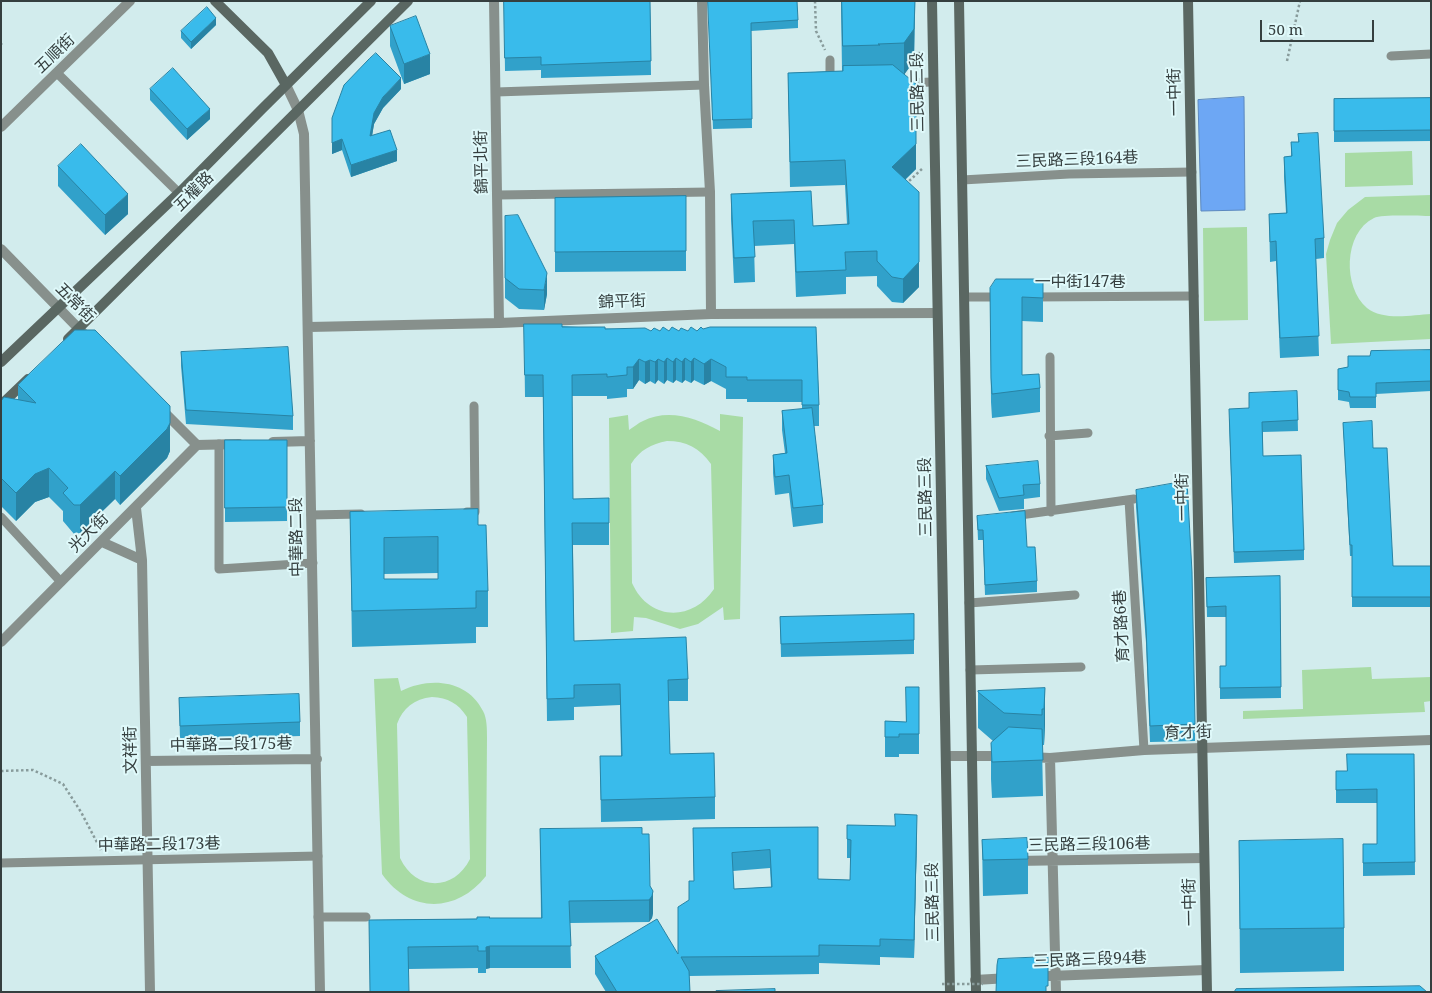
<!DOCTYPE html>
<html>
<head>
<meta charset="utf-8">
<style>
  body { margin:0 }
  #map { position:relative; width:1432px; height:993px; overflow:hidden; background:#d2eced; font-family:"Noto Serif",serif }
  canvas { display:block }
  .frame { position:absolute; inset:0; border:2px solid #353f3f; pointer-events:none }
  .scale { position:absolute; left:1260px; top:20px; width:114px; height:22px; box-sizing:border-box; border:2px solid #353f3f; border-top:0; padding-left:6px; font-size:15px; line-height:18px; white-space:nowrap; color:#353f3f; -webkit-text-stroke:4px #dff9fa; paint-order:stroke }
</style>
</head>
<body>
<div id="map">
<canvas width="1432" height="993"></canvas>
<div class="frame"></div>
<div class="scale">50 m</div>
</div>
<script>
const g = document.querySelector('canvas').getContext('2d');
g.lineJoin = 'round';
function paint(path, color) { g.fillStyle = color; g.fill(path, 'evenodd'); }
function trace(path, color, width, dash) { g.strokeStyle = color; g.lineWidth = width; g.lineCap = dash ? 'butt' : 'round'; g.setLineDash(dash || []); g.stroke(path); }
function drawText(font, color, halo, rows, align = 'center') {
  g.font = font + ' "Noto Serif","Noto Sans TC",serif'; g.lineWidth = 4; g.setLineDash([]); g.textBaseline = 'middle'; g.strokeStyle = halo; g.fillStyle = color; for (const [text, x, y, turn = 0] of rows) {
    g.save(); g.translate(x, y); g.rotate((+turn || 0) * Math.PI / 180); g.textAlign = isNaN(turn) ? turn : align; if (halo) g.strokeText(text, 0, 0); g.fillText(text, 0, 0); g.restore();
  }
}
paint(new Path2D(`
  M1412,151L1413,185L1345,187V153Z
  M1431,195V216C1419,216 1382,214 1374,218C1343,233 1343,288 1367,308C1383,321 1412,315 1431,314V339L1331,344L1326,254L1330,240L1337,223L1348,210L1365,197Z
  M1247,227L1248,320L1204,321L1203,228Z
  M720,414L743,417L740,619L724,620L723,607L698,624L680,629L646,618L634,617L633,631L611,633L609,418L628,415L629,430C634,427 638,423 643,421C668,408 697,418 720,431ZM667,441C686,441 700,448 711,464L714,589C692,622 649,621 632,583L631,464C640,450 651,444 667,441Z
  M1371,667L1372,679L1431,677V701L1424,702L1425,712L1243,719V711L1303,709L1302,670Z
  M398,678L401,691C429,677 467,679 483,711C487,718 487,729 487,738L486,876C457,913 410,914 382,874L374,679ZM432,697C448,698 458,703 467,717L470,859C454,891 416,892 400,858L397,724C403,708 414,699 432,697Z`), '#a8dba5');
const water = new Path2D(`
  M1244,97L1245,210L1201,211L1198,100Z`);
paint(water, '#6da7f4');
trace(water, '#5c88be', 1);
trace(new Path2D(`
  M815,1L816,31L825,50
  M1,44L2,43
  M1287,61L1300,1
  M911,72L920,52
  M907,185V183L923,168
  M1,771L33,770L63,784L81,812L101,850`), '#889b9b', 2.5, [2.5, 2.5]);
trace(new Path2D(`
  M1391,56L1431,54
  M830,60V83
  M57,73L179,193
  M903,83L933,82
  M496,92L704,85
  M962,180L1069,174L1192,172
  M498,195L710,192
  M965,297H1002
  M1032,297L1194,296
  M1050,357L1051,512
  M1049,436L1088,433
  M219,444V569L313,563
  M1129,500L1144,750
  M467,512H475L474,406
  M311,515L361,514
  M1013,516L1134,499
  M1,517L61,582
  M969,603L1075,595
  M970,670L1081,667
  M1,863L318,856
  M318,917H366`), '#87908c', 9);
trace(new Path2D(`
  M494,1L499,323
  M702,1L704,85L710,192L711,314
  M286,85L298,110L304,134L320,992
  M1,127L130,1
  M1,249L84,334
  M309,327L499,323L711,314L937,313
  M161,409L197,445L239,444
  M273,442L310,441
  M136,508L142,560L150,992
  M102,542L142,560
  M1,642L197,445
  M946,756H1003
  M1030,757L1050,758L1144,750L1431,740
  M1050,758L1056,992
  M146,761L317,759
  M1015,861L1204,858
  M1049,976L1206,970
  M975,980L1009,978`), '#87908c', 10);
trace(new Path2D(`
  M215,1L268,53L286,85
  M932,1L950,992
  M959,1L976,992
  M1188,1L1207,992
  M68,339L408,1
  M1,362L179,193L262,109L371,1
  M1,405L28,379`), '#5a6762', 10);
trace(new Path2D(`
  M942,984H983`), '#889b9b', 2.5, [2.5, 2.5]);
paint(new Path2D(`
  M504,1H650L651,75L541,78V70L505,71Z
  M708,1L798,20V28L751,31L752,128L713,129Z
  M841,1H915L914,61L904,74L916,169L905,180L919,287L903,303L892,302L877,286V276L846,277V294L796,297L794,244L754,246L755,282L734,283L731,219V194L813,226L847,224L845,185L790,187L788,73L842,71Z
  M216,25L191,49L181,38V31Z
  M390,26L430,74L404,84L390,46Z
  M150,89L210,119L187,140L150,100Z
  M401,89L383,108L374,124L372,136L397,161L351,177L342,150L332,154V118Z
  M1431,98V141L1334,142V99Z
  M1298,134L1324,238V258L1316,259L1319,356L1280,358L1276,261L1270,262L1269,214L1286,213L1284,177V157L1291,156V142H1298Z
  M58,166L128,214L105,235L58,186Z
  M686,196V271L555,272V198Z
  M505,216L547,294L544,310L519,309L505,298Z
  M1043,279V322L1022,321V375L1040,388V412L992,418L991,402L990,288Z
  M524,324L651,331H697L703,329L816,327L819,405V426H814L823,505V523L793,527L789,493L775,495L773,473V455L785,453L782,430V411L802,409V402H747V399H726V389L711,381L704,385L694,380L691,383L685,380L682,383L676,380L673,383L667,380L664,384L658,380L655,384L650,381L645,384L639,380L633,389H627V397L607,399V396H572L573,499L609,523V545H573L574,641L688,679V701H668L670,754L715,797V819L601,822L600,756H621L620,705L574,707V720L547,721L543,397H525Z
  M1431,350V391L1376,394V408H1350L1349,402L1338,400V369L1348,367L1370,356Z
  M181,352L293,416V430L186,424L181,366Z
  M18,385L170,451L167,458L120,505L115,499L80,533L74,534L63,521V511L49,497L35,502L16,521L1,506V401L18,400Z
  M1297,391L1298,431L1263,432V456L1304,550V560L1234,563L1229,419L1249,408Z
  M1343,423L1373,448L1393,566H1431V607H1352V556H1350Z
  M225,440H287V521L225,522Z
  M986,466L1040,484V497L1024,499V509L999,511L986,479Z
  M1136,490L1195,724V741L1150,742L1146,643L1136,507Z
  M350,512L478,525L488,591V627H476V643L352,647ZM438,573V579H384V574Z
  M977,516L1037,581V592L985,595L983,540H978Z
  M1280,576L1281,698L1220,699V666H1226V617H1207L1206,578Z
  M914,614V654L781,657L780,617Z
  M919,687V754H899V757H885V721L906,722Z
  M1045,688V724L1044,745H1042L1043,796L992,798L991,779V743L993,741L978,728V691Z
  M179,698L300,722V736L180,740Z
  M1414,754L1415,875L1363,876V844H1377V803H1336V771H1347Z
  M847,825L917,833L914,958L880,957V965L819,963V974L689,976L690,992H606L595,974V956L678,954L694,881L693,828L818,827V879L850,880L851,858H847ZM770,868L771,887L734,889L733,871Z
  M540,829L650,886L653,913L652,918L649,922L570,923L571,968H490L486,969V973H478V968L408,969L369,920L541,918Z
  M982,840L1028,859V894L983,896Z
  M1239,841L1344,928V971L1240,973Z`), '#31a1ca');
paint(new Path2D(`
  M915,1L914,61L904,75V43Z
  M216,18V25L191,49V42Z
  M430,54V74L404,84V64Z
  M401,78V89L383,108L374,124L370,148V136L374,113L383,97Z
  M210,109V119L187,140V129Z
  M342,139V150L332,154V143Z
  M916,144V169L892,192V167Z
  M397,150V161L351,177V165Z
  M128,194V214L105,235V215Z
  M919,262V287L903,303V279Z
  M547,273V294L544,310V290Z
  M667,358V380L664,384V362Z
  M676,358V380L673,383V362Z
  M685,358V380L682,383V362Z
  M694,358V380L691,383V362Z
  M639,359V380L633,389V367Z
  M658,359V380L655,384V362Z
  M711,359V381L704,385V364Z
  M650,360V381L645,384V362Z
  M170,423V451L167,458L120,505V476Z
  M49,468V497L35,502L16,521V493L35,474Z
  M115,471V499L80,533V505Z
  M1045,688V724L1044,745V709Z
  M917,815V833L914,958V940Z
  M653,891V913L652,918L649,922V900Z
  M490,946V968L486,969V973V947Z`), '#2883a4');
const building = new Path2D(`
  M504,1H650L651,61L541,65V57L505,58Z
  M708,1H797L798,20L751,23L752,119L713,120Z
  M842,1H915L914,29L904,43L878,44L880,45L843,46Z
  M207,7L216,18L191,42L181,31Z
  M416,16L430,54L404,64L390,26Z
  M376,53L401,78L383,97L374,113L370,136L390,130L397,150L351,165L342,139L332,143V118L344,85L369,59Z
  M893,65L916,84V144L892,167L919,192V262L903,279L892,277L877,261V251L845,252L846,270L796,272L794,220L753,221L755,257L734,258L731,194L811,191L813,226L849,224L845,160L790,162L788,73L843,71V66Z
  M173,68L210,109L187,129L150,89Z
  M1431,98V130L1334,131V99Z
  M1318,133L1324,238L1315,239L1319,336L1280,338L1276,241L1270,242L1269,214L1287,213L1284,157L1292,156L1291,142H1299L1298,134Z
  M81,144L128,194L105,215L58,166Z
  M686,196V251L555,252V198Z
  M518,215L547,273L544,290L519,289L505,278V216Z
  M996,279H1043V298L1022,297V375L1039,374L1040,388L992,394L991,378L990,288Z
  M524,324H562V327H605V329L645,328L651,331L654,328L660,331L663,327L669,331L672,327L679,331L681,328L688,331L691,327L697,331L701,327L703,329L710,327H816L819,405H802V380H747V377H726V367L711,359L704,364L694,358L691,362L685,358L682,362L676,358L673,362L667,358L664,362L658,359L655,362L650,360L645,362L639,359L633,367H627V375L607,377V374L572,375L573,499L609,498V523H572L574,641L686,637L688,679L668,680L670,754L714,753L715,797L601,800L600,756H622L620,684L574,685V698L547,699L543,375H525Z
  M75,330H95L170,406V423L167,429L120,476L115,471L80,505H74L63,493L68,488L49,468L35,474L16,493L1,478V401L4,397L36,403L18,385Z
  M288,347L293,416L186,410L181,352Z
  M1431,350V381L1376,383V397H1350L1349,392L1338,390V369L1348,367V356H1370L1371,351Z
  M1297,391L1298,420L1262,422L1263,456L1301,455L1304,550L1234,552L1229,409L1249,408V393Z
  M812,408L823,505L793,508L789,475L775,477L773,455L787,453L782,411Z
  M1372,421L1373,448H1387L1393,566H1431V597H1352V545H1350L1343,423Z
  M225,440H287V507L225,508Z
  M1038,461L1040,484L1023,485L1024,495L999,498L986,466Z
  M1187,481L1192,572L1195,724L1150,726L1146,627L1136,490Z
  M478,509V525H486L488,591H476V608L352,611L350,512ZM438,537V579H384V538Z
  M1025,511L1027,547H1035L1037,581L985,585L983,530H978L977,516Z
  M1280,576L1281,687L1220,688V666H1226V606L1207,607L1206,578Z
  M914,614V640L781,644L780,617Z
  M906,687H919V734H899V737H885V721L906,722Z
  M1045,688L1044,709H1042V715L1004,713L978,692V691Z
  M299,694L300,722L180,726L179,698Z
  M1009,727L1042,729L1043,760L992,762L991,743Z
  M1347,754H1414L1415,862L1363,863V844H1377V789L1336,790V771H1347Z
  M895,814L917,815L914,940L880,939V946L819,945V956L681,957L689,971L690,992H617L595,956L657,919L678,954V907L689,900V881H694L693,828L818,827V879L850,880L851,840L847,839V825L895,826ZM770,850L772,887L734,889L732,853Z
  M642,828V834H649L650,886L653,891L652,896L649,900L569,901L571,946H490L486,947V951H478V946L408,947L409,992H370L369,920L477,919V917H490L489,918H542L540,829Z
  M1027,838L1028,859L983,860L982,840Z
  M1343,839L1344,928L1240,929L1239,841Z
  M1048,957V986H1046V992H988H996L997,965L998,959Z
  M1420,986L1427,992H1234L1236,989Z
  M775,989V992H716V991Z`);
paint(building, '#39bbeb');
trace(building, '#2883a4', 1);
drawText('16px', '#353f3f', '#dff9fa', [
  ["五順街",55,54,-44],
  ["三民路三段",918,92,-91],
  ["一中街",1175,92,-91],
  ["三民路三段164巷",1077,160,-2],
  ["錦平北街",482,162,-91],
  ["五權路",194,192,-45],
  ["一中街147巷",1080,282],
  ["錦平街",622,302,-2],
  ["五常街",75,303,45],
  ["三民路三段",926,497,-91],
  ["一中街",1183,497,-91],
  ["光大街",89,533,-45],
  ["中華路二段",297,537,-91],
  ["育才路6巷",1122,626,-93],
  ["育才街",1188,733,-2],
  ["中華路二段175巷",231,745,-1],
  ["文祥街",131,750,-91],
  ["中華路二段173巷",159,845,-1],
  ["三民路三段106巷",1089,845,-1],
  ["三民路三段",933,902,-91],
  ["一中街",1190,902,-91],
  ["三民路三段94巷",1090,960,-2]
]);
</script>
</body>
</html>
